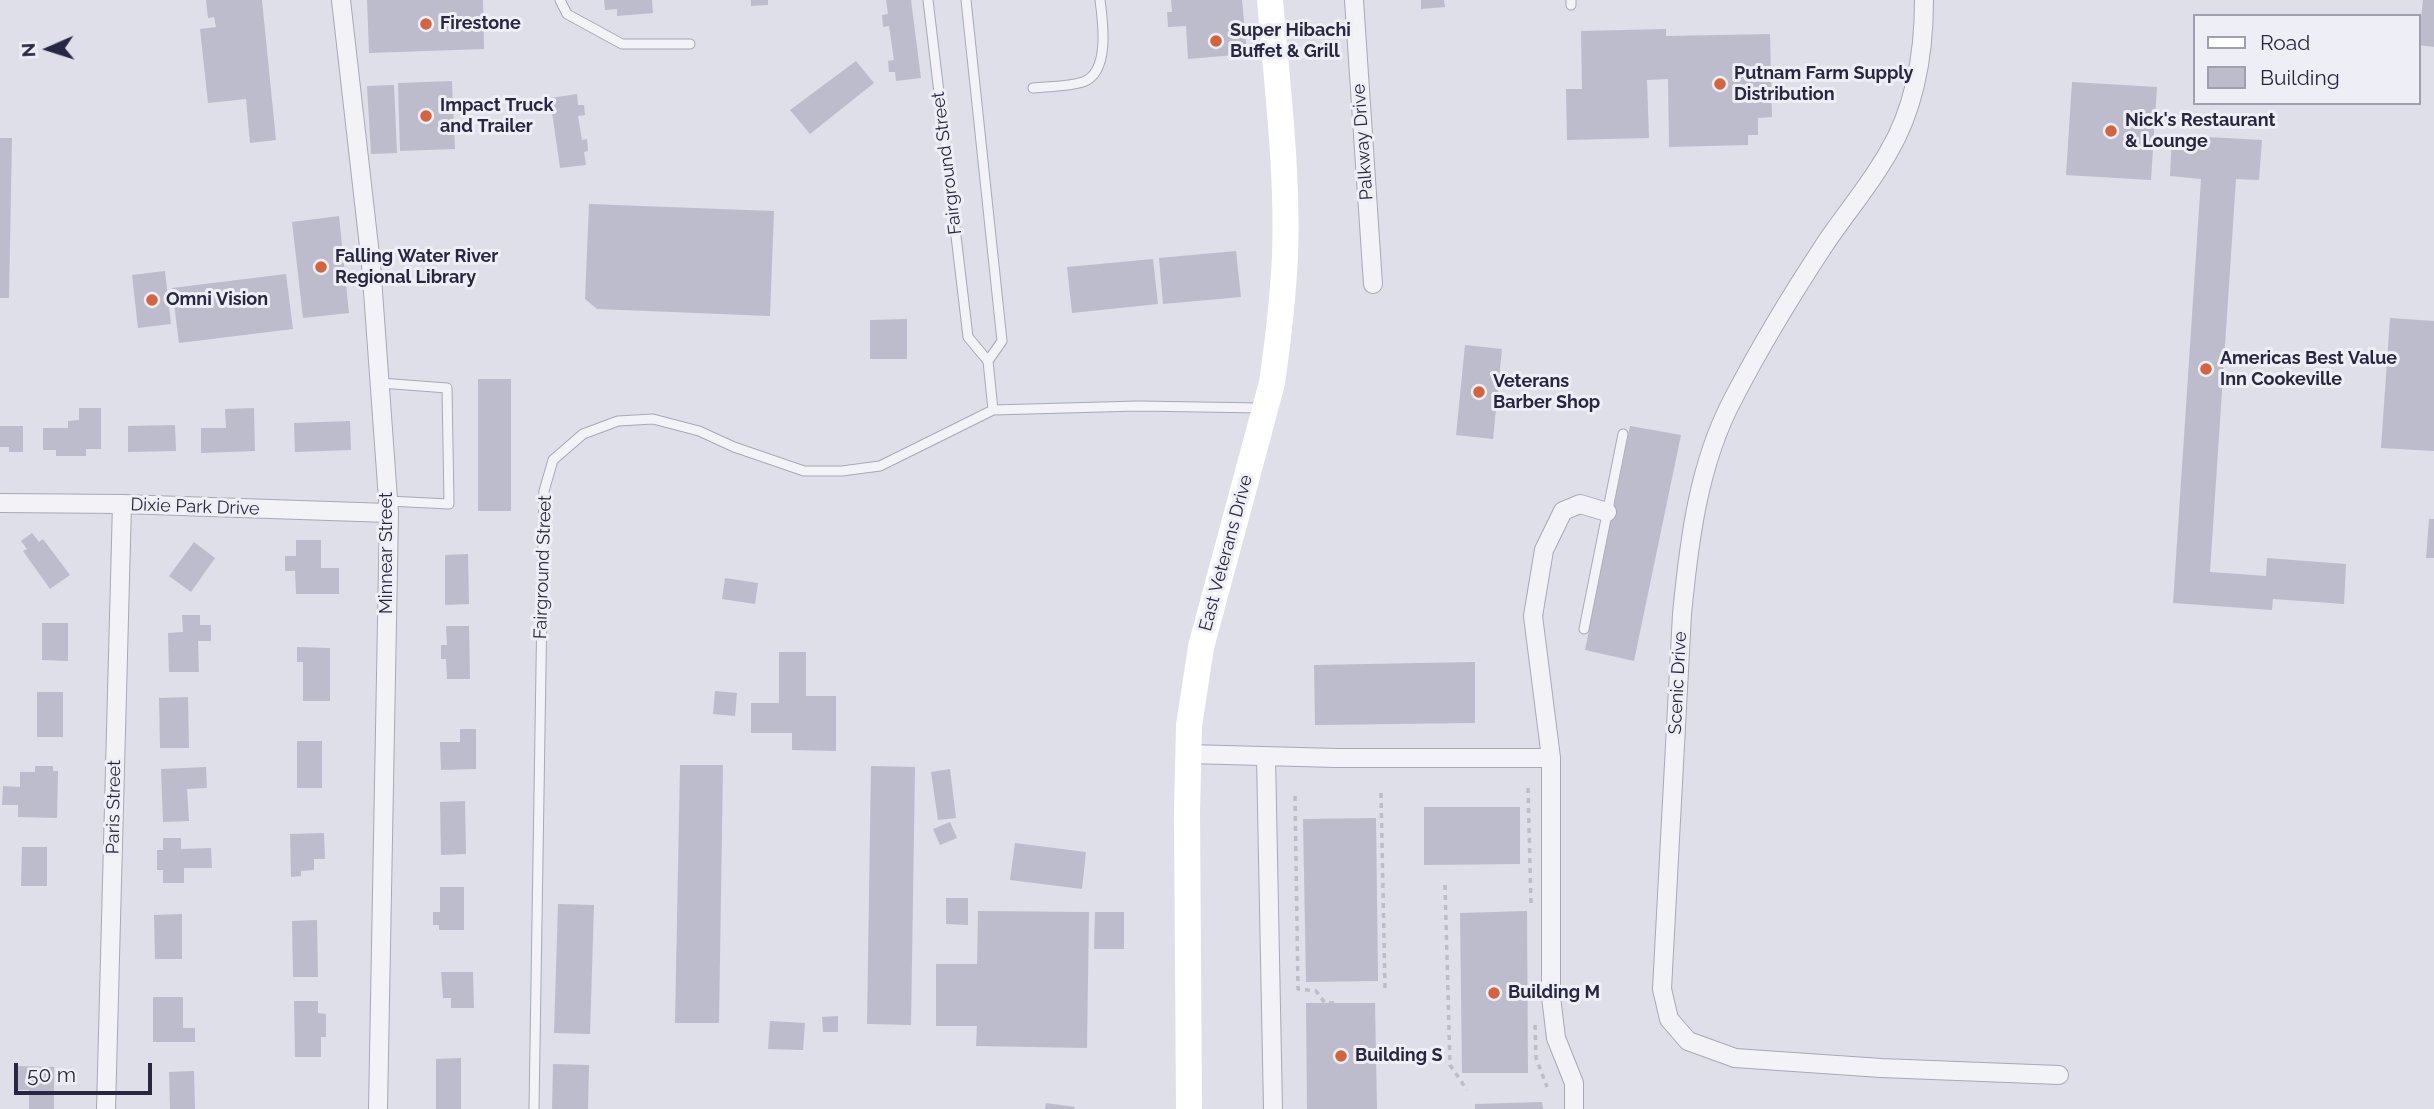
<!DOCTYPE html>
<html>
<head>
<meta charset="utf-8">
<style>
  body { margin:0 }
  #map { position:relative; width:2434px; height:1109px; overflow:hidden; background:#dfdfe9; font-family:Raleway,sans-serif }
  canvas { display:block }
  .legend { position:absolute; left:2193px; top:14px; width:228px; height:91px; box-sizing:border-box; background:#eeeff6; border:2px solid #9f9fae; margin:0; padding:9px 12px; list-style:none; font-size:21px; color:#282741 }
  .legend li { display:flex; align-items:center; gap:14px; height:35px }
  .legend b { width:35px; border:2px solid #9f9fae }
  .north { position:absolute; left:14px; top:14px; width:70px; height:70px; -webkit-text-stroke:5px #eeeff6; paint-order:stroke; rotate:267deg; font-size:19px; font-weight:700; line-height:28px; text-align:center; color:#282741 }
  .north::after { content:''; display:block; margin:auto; width:24px; height:32px; background:#282741; clip-path:polygon(50% 0,100% 100%,50% 72%,0 100%) }
  .scale { position:absolute; left:14px; top:1063px; width:138px; height:32px; box-sizing:border-box; border:4px solid #282741; border-top:0; padding-left:9px; font-size:21px; line-height:24px; white-space:nowrap; color:#282741; -webkit-text-stroke:5px #eeeff6; paint-order:stroke }
</style>
</head>
<body>
<div id="map">
<canvas width="2434" height="1109"></canvas>
<ul class="legend">
<li><b style="height:9px;background:#fff"></b>Road</li>
<li><b style="height:19px;background:#bcbccc"></b>Building</li>
</ul>
<div class="north">N</div>
<div class="scale">50 m</div>
</div>
<script>
const g = document.querySelector('canvas').getContext('2d');
g.lineJoin = 'round';
function paint(path, color) { g.fillStyle = color; g.fill(path, 'evenodd'); }
function trace(path, color, width, dash) { g.strokeStyle = color; g.lineWidth = width; g.lineCap = dash ? 'butt' : 'round'; g.setLineDash(dash || []); g.stroke(path); }
function drawText(font, color, halo, rows, align = 'center') {
  g.font = font + ' Raleway,sans-serif'; g.lineWidth = 6; g.setLineDash([]); g.textBaseline = 'middle'; g.strokeStyle = halo; g.fillStyle = color; for (const [text, x, y, turn = 0] of rows) {
    g.save(); g.translate(x, y); g.rotate((+turn || 0) * Math.PI / 180); g.textAlign = isNaN(turn) ? turn : align; if (halo) g.strokeText(text, 0, 0); g.fillText(text, 0, 0); g.restore();
  }
}
paint(new Path2D(`
  M206,0H262L276,140L250,143L246,99L208,103L200,29L216,27L214,17L208,18Z
  M367,0H483L484,49L369,53Z
  M604,0H652L653,13L617,16V9L605,10Z
  M751,0H768V5L751,6Z
  M886,0H911L921,78L896,81L895,72H889L888,61L894,60L889,26L883,27L882,15L888,14Z
  M1171,0H1242L1247,54L1188,59L1186,26L1168,27L1167,12H1172Z
  M1421,0H1444L1445,7L1421,9Z
  M2423,0H2434V47L2418,45Z
  M1666,29V36L1770,34L1772,117L1758,118V135H1748V145L1669,147L1668,79L1647,80L1649,138L1567,140L1566,89H1582L1581,31Z
  M856,61L874,83L810,134L790,110Z
  M452,81L455,149L400,151L398,83Z
  M2072,82L2157,87L2151,180L2066,175Z
  M394,85L397,153L371,154L367,86Z
  M577,94L578,105H584L585,115L578,116L582,140L587,139L588,151L584,152L586,165L560,168L550,98Z
  M2172,135L2262,140L2259,180L2236,179L2210,572L2266,576L2267,558L2346,564L2344,604L2273,599L2272,610L2173,603L2201,179L2170,176Z
  M0,138H12L9,298H0Z
  M589,204L774,211L770,316L597,309L585,299Z
  M339,216L349,313L303,318L292,222Z
  M1236,251L1241,297L1163,304L1159,258Z
  M1153,259L1158,304L1072,313L1067,267Z
  M165,271L171,324L138,328L132,275Z
  M286,274L293,329L179,343L172,288Z
  M2390,318L2434,321V451L2381,448Z
  M907,319V359H870V320Z
  M1465,345L1502,349L1493,439L1456,435Z
  M478,379H511V511H478Z
  M79,408H101V449H86V456H56V450H43V428H68V421L79,420Z
  M254,408L255,451L201,453V428H226L225,409Z
  M350,421L351,450L295,452L294,423Z
  M175,425L176,451L128,452V426Z
  M0,426H23V452H9V447H0Z
  M1630,426L1681,435L1634,661L1585,650Z
  M2429,519H2434V558H2426Z
  M32,533L39,542L43,539L70,575L50,589L23,551L27,549L21,541Z
  M296,540H321V568H339V594H296L295,571H285V556H296Z
  M194,542L215,558L191,592L169,576Z
  M468,554L469,604L445,605V555Z
  M725,578L758,583L755,604L722,599Z
  M182,615H200V625H211V641H198L199,672H169L168,633L183,632Z
  M42,623H68V661L42,660Z
  M446,626H469L470,679H447L446,659H441V645H447Z
  M297,647L330,648V701H303V662H297Z
  M779,652H806V696H836V751L792,750V733H751V703H779Z
  M1475,662V723L1315,725L1314,665Z
  M715,691L737,693L735,716L713,714Z
  M37,692H63V737H37Z
  M188,697L189,748H160L159,698Z
  M460,729H476V769L441,770L440,742H460Z
  M297,741H322V788H297Z
  M680,765H723L719,1023H675Z
  M35,766H53V771H58L57,818L18,817V805H2L3,786L20,787V772H35Z
  M871,766L915,767L911,1025L867,1024Z
  M206,767L207,788L187,789L189,821L163,822L161,769Z
  M950,769L956,818L938,820L931,772Z
  M465,801L466,854L441,855L440,802Z
  M1424,807H1520V864L1424,865Z
  M1376,818L1378,981L1306,982L1303,819Z
  M950,822L957,838L940,845L933,829Z
  M324,833L325,859H314V870L301,871V876L291,877L290,834Z
  M163,838H181V849L211,848L212,868H184V883H163V870H157V850H163Z
  M1015,843L1086,852L1082,889L1010,880Z
  M22,847H47V886H21Z
  M440,887H464V930H439V925H433V912H440Z
  M946,898H968V925L946,924Z
  M558,904L594,905L590,1034L554,1033Z
  M978,911L1089,912L1087,1048L976,1046L977,1026H936V964H977Z
  M1527,911L1528,1073H1462L1460,913Z
  M1095,912H1124V949H1094Z
  M182,914V959H155L154,915Z
  M317,920L318,977H293L292,921Z
  M441,972H473L474,1008H451V998H443Z
  M153,997H183V1028H195V1042H153Z
  M294,1001H318V1013L326,1014V1037H321V1057H295Z
  M1306,1003H1375L1377,1109H1307Z
  M838,1016V1032H823L822,1017Z
  M770,1021L805,1023L803,1050L768,1049Z
  M461,1058V1109H436V1059Z
  M553,1064L589,1065L588,1109H552Z
  M17,1066L54,1067V1109H29V1090H17Z
  M194,1071L195,1109H170L169,1072Z
  M1542,1102L1543,1109H1475V1104Z
  M1046,1103L1075,1107L1074,1109H1045Z`), '#bcbccc');
const lane = new Path2D(`
  M560,0L567,14L622,44H690
  M928,0L968,337L988,361L993,410
  M966,0L1002,341L988,361
  M1571,0V5
  M1033,88C1049,86 1067,87 1083,82C1110,73 1103,22 1100,0
  M380,383L447,388L449,504L388,501
  M1584,629L1623,434
  M534,1109L543,541L544,491L553,460L583,434L618,421L653,419L699,431L734,447L804,471H842L880,466L993,410L1138,406L1262,408`);
const street = new Path2D(`
  M341,0L371,264L389,513L378,1109
  M1354,0L1373,284
  M1924,0C1924,52 1915,108 1888,153C1870,185 1845,214 1825,244C1792,294 1760,347 1733,399C1698,465 1689,542 1682,614L1662,989L1669,1019L1688,1041L1735,1058L1881,1068L2059,1075
  M0,503L122,504L389,513
  M1188,754L1337,758H1551
  M1266,757L1273,1109
  M106,1109L122,504
  M1574,1109V1083L1556,1038L1551,997V758L1533,616L1544,550L1563,511L1580,504L1607,512`);
trace(lane, '#a8a8b7', 11);
trace(street, '#a8a8b7', 20);
trace(new Path2D(`
  M1528,788L1531,905
  M1381,793L1385,988
  M1295,796L1298,989L1316,991L1325,1003H1338
  M1445,885L1450,1065L1467,1090
  M1535,1025L1536,1058L1547,1087`), '#bdbdc8', 3.5, [5, 5]);
trace(lane, '#f2f2f7', 9);
trace(street, '#f2f2f7', 18);
trace(new Path2D(`
  M1189,1109L1187,812L1189,726L1201,647L1272,383C1278,341 1283,299 1285,256C1288,171 1277,85 1270,0`), '#fff', 26);
for (const [x, y, r, color] of [
  [426,24,7,"#d5633d"],
  [1216,41,7,"#d5633d"],
  [1720,84,7,"#d5633d"],
  [426,116,7,"#d5633d"],
  [2111,131,7,"#d5633d"],
  [321,267,7,"#d5633d"],
  [152,300,7,"#d5633d"],
  [2206,369,7,"#d5633d"],
  [1479,392,7,"#d5633d"],
  [1494,993,7,"#d5633d"],
  [1341,1056,7,"#d5633d"]
]) { const dot = new Path2D(); dot.arc(x, y, r, 0, 2 * Math.PI); g.fillStyle = color; g.fill(dot); trace(dot, '#eeeff6', 2.5); }
drawText('bold 18px', '#282741', '#eeeff6', [
  ["Firestone",440,24],
  ["Super Hibachi",1230,31],
  ["Buffet & Grill",1230,52],
  ["Putnam Farm Supply",1734,74],
  ["Distribution",1734,95],
  ["Impact Truck",440,106],
  ["and Trailer",440,127],
  ["Nick's Restaurant",2125,121],
  ["& Lounge",2125,142],
  ["Falling Water River",335,257],
  ["Regional Library",335,278],
  ["Omni Vision",166,300],
  ["Americas Best Value",2220,359],
  ["Inn Cookeville",2220,380],
  ["Veterans",1493,382],
  ["Barber Shop",1493,403],
  ["Building M",1508,993],
  ["Building S",1355,1056]
], 'left');
drawText('18px', '#282741', '#eeeff6', [
  ["Palkway Drive",1363,142,-94],
  ["Fairground Street",947,163,-97],
  ["Dixie Park Drive",195,507,2],
  ["Minnear Street",387,553,-90],
  ["East Veterans Drive",1226,553,-75],
  ["Fairground Street",543,567,-88],
  ["Scenic Drive",1678,683,-87],
  ["Paris Street",114,807,-89]
]);
</script>
</body>
</html>
